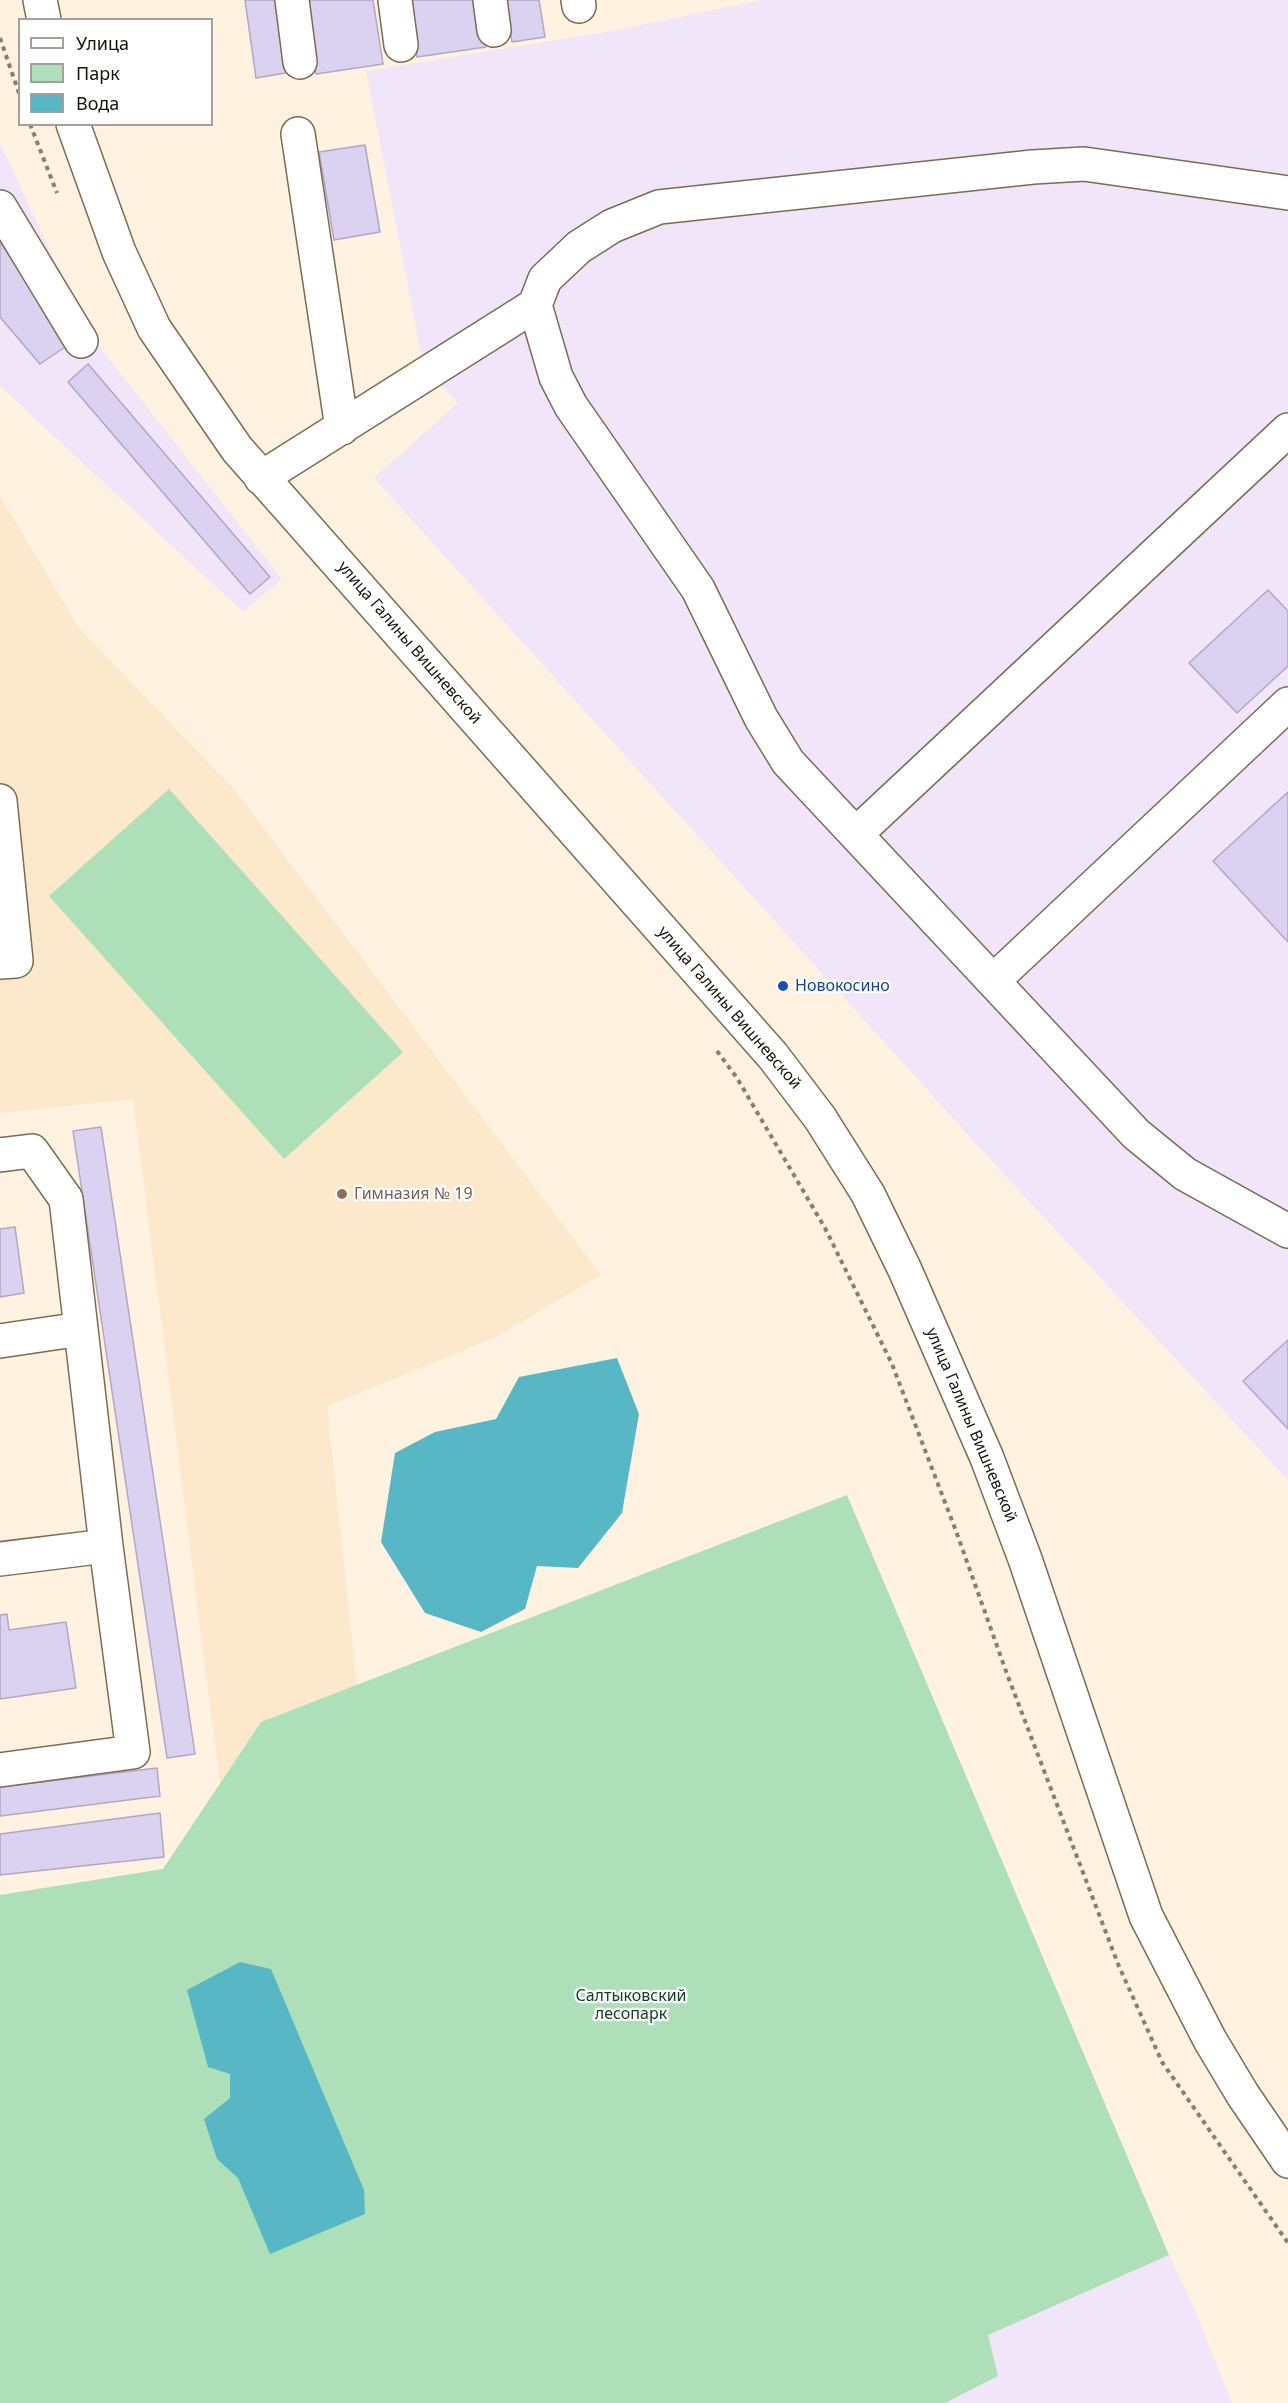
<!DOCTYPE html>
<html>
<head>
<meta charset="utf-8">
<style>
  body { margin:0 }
  #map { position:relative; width:1288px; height:2403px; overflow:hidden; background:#fff2e1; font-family:"Noto Sans",sans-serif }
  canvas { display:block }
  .legend { position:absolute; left:18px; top:18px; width:195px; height:108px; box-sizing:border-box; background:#fff; border:2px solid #a3a09c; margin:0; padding:8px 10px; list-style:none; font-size:18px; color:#191208 }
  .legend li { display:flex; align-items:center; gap:12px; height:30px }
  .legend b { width:30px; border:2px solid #a3a09c }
</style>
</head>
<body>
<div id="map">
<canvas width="1288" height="2403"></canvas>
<ul class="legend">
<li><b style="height:8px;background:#fff"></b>Улица</li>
<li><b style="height:16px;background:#ade0b8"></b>Парк</li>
<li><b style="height:16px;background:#58b7c5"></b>Вода</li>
</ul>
</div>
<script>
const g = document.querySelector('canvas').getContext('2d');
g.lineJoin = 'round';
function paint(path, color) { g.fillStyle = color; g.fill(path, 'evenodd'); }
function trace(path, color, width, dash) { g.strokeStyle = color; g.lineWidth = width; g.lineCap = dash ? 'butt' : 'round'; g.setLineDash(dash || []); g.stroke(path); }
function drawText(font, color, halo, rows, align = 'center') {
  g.font = font + ' "Noto Sans",sans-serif'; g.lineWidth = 4.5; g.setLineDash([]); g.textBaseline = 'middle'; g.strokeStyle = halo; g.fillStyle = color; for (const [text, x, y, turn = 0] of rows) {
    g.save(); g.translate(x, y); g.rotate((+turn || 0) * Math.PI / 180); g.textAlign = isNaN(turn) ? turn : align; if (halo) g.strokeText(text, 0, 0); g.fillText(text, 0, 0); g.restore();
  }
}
paint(new Path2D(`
  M0,496L79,628L235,790L601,1275L496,1337L327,1406L357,1685L261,1722L220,1783L133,1099L0,1113Z`), '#fce8cb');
paint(new Path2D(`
  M761,0H1288V1480L989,1158L374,478L458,403L429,373L422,359L366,71L618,30Z
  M0,143L88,332L282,579L243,612L0,386Z
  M1169,2255L1195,2310L1232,2403H945L998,2376L987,2335Z`), '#f1e5f9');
paint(new Path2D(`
  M169,789L403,1052L284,1159L49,896Z
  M847,1495L1169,2255L988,2335L998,2376L945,2403H0V1895L163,1869L261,1722Z`), '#ade0b8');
paint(new Path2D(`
  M617,1358L639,1414L622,1513L578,1568L537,1566L525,1609L481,1632L425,1613L381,1542L395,1453L435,1432L496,1419L519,1377Z
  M240,1962L271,1969L364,2190L365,2214L270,2254L238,2178L217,2159L204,2119L230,2098V2074L208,2067L187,1990Z`), '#58b7c5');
const building = new Path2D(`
  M245,0H280L291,72L256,78Z
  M305,0H373L383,64L316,74Z
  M409,0H479L486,47L417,57Z
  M506,0H539L545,37L512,42Z
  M365,145L380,232L334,240L319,152Z
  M0,242L68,345L40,364L0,317Z
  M88,364L270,577L250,594L68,382Z
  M1268,590L1288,611V666L1237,713L1189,663Z
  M1288,792V942L1213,861Z
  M101,1127L195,1754L167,1758L73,1131Z
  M15,1227L24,1293L0,1297V1229Z
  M1288,1340V1429L1243,1381Z
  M7,1614L9,1630L66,1622L76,1688L0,1699V1615Z
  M157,1768L160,1796L0,1816V1787Z
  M160,1813L164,1857L0,1875V1834Z`);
paint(building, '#dbd1f0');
trace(building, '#b0a7c5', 1.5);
const minor = new Path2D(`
  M40,0L44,20
  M292,0L300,62
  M395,0L401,45
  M490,0L494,30
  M578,0L579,6
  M73,124L119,252L154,328L237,449L773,1056L820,1118L868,1194L905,1270L987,1458L1025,1559L1146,1916L1210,2040L1243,2095L1288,2161
  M298,134L342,428
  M1288,193L1084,164L1033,167L659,207L612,226L579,247L545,279L535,305L556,377L571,406L698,589L761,718L788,762L1136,1134L1185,1174L1288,1231
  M0,207L81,341
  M261,478L535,305
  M0,801L16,961L0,962
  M856,834L1288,430
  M993,981L1288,704
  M0,1155L32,1151L66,1199L106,1546L133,1752L0,1770
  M0,1341L81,1329
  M0,1559L106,1546`);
trace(minor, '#7d6b51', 36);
trace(new Path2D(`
  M0,38L20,96
  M30,124L57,193
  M717,1051L737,1078L825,1228L892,1364L956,1531L1007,1674L1118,1964L1162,2062L1288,2243`), '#887f71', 4, [4.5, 4.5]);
trace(minor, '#fff', 33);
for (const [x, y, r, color] of [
  [783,986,6,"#1a4fb4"],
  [342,1194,6,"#8d6e63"]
]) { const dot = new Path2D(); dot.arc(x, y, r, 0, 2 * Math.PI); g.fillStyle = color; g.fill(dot); trace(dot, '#fff', 2); }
drawText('16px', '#191208', '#fff', [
  ["улица Галины Вишневской",409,643,49],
  ["улица Галины Вишневской",729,1008,49],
  ["улица Галины Вишневской",971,1425,67]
]);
drawText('16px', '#164399', '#fff', [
  ["Новокосино",795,986]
], 'left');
drawText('16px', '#785e54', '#fff', [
  ["Гимназия № 19",354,1194]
], 'left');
drawText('16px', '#134021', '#fff', [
  ["Салтыковский",631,1996],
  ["лесопарк",631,2014]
]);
</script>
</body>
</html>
